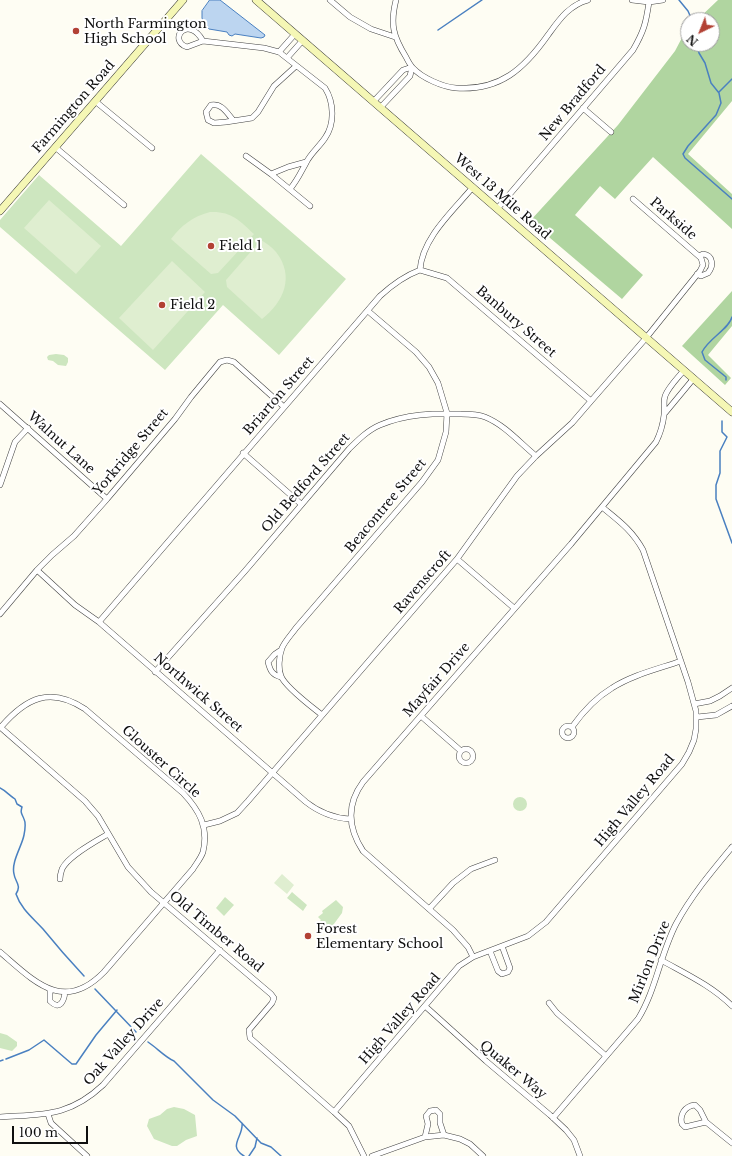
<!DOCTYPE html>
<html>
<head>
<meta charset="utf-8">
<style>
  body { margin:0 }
  #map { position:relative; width:732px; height:1156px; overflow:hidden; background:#fefdf3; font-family:"Libre Baskerville",serif }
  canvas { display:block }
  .north { position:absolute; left:680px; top:12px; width:40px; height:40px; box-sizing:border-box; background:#fff; border:1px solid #9f9f9f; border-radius:50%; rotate:223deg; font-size:11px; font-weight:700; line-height:16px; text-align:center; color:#0f0f0f }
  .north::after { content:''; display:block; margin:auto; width:14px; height:18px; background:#b24134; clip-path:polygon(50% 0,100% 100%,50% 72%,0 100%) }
  .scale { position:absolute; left:12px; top:1126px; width:76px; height:18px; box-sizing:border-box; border:2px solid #0f0f0f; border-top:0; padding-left:5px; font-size:12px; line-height:14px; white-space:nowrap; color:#0f0f0f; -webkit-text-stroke:3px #fff; paint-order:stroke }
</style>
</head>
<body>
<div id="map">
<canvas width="732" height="1156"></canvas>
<div class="north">N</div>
<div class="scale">100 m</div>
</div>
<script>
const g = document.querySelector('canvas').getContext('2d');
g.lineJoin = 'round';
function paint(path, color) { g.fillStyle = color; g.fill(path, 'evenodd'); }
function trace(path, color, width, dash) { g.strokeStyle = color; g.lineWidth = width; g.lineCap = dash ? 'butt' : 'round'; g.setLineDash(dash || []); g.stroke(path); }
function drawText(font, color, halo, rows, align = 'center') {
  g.font = font + ' "Libre Baskerville",serif'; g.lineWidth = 4; g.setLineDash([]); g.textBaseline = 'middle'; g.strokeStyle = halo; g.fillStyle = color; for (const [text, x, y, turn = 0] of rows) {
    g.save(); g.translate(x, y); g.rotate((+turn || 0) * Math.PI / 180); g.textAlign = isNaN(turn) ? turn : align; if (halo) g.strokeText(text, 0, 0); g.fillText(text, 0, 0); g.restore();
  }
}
paint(new Path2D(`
  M201,154L346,279L279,355L223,305L165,370L0,227V220L39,175L121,246Z
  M56,354L64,355L68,358V362L66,366L58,365L53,361L48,360L47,357L49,355Z
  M513 804a7 7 0 1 1 14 0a7 7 0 1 1-14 0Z
  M292,892L307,905L303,911L287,898Z
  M225,897L234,905L224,916L216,908Z
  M336,900L343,907L342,913L328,932L319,922L321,920L318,917L323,913L322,911Z
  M0,1033L7,1035L17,1042V1046L12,1051L0,1048Z
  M174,1107L184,1109L195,1115L197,1136L186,1140L177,1146H172L154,1139L147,1126L149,1119L160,1115L167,1109Z`), '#cde6bf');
paint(new Path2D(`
  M718,0H732V101L688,154L732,194V229L653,157L615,199L600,186L575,215L643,275L622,299L530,221L618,125L675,51L685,32L688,29V44H712V20H697Z
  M732,291V326L708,355L731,378L725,385L682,346Z`), '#b0d5a0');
paint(new Path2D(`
  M49,200L101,246L76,274L24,228Z
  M210,212C231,211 239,220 254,234L218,273L211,274L171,239C182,225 192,217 210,212Z
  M261,240C266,243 272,247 276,252C295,276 284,302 262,319L227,287L226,280Z
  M172,261L205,292L153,350L119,318Z
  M282,874L294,885L287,894L274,883Z`), '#dfeed0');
const water = new Path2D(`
  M210,0H220L265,35L264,37L261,38L235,34L232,36L229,35L227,32L209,29L204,24L202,18V11Z`);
paint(water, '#bcd5f0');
trace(water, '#4a80c0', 1);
trace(new Path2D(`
  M679,0L688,11L692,20
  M438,30L482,0
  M696,44L699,53L705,63L711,83L719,93L721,103L716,115L688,146L683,154L685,158L732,199
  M719,92L732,79
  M726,380V377L705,360L702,352C709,338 729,329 732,317
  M722,421V432L727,437L720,451V473L716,485V499L732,543
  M0,788C6,791 9,795 15,799L17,804L22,807C20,813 22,814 24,819C26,823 25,830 24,835C22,846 11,862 14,874C15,882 22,885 16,894C21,909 33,918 43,929C56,945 70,961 84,976
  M95,989L136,1032
  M148,1042C157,1048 165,1057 174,1061L213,1100L235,1116L261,1143L271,1147L281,1156
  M6,1059L29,1050L44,1040L72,1064H76L96,1035L117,1010
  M0,1061L3,1060
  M242,1123C244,1136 227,1146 244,1156
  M249,1156L255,1147L257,1138`), '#4a80c0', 1.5);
const street = new Path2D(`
  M330,0L350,17L371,29L395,37
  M396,0C390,24 393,36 406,57C408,61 410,65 413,68C422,78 443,87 456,88C500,91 524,69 548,35C559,20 569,5 588,0
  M632,0L649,2L663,0
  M203,41C188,14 167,40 187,47L203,41L264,48L279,52L325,88C334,102 335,124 325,138C319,147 310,154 306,163C301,172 297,181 290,189
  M279,52L295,34
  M287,58L303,40
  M95,101L152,148
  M373,102L403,70L412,67L410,76L380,108
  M583,108L611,132
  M233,120C227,113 222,103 211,105L206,112L208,120L214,123L226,122L252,118L258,112L274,86L296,66
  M55,147L124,205
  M246,156L271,174L310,206
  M271,174L288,167L306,162
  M497,209L633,50C644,31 646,23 649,2
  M420,270L447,278L591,401
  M420,270C422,238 453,211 473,187
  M697,274L701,276L708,273C714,266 713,255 703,254L699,256
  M0,404L107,499
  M665,413L694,378
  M243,453L301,504
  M0,485L15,442L28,428
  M457,559L514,608
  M37,570L75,605L99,622L306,802C320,813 333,818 350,819
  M0,614L37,570L52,555L74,536L107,499L175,419L191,397L220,362L227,360L234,362L284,407
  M99,622L380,296C392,285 404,276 420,270
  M155,672L245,571L349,449C358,440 368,430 380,425C406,414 434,413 461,414C470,414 477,414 485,417C505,425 520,443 536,456
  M281,677C272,675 270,670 268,662L275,654L281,650
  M694,704L710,701L720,696L732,688
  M322,715C312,707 285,687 281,676C278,669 279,656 282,648C285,641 291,635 296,628L422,482L438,460L446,432L447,413L438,383L429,367L416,352L368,311
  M421,716L461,751
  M697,717L716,715L732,706
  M562 732a6 6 0 1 1 12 0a6 6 0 1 1-12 0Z
  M0,727L85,801L98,816L128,867L151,892L271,994L274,998L272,1003L249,1030L250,1038L334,1112L349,1126L364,1156
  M572,727C582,713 597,697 612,688C632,675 658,669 681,661
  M459 756a7 7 0 1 1 14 0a7 7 0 1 1-14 0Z
  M204,825L220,821L237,813L248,801L457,559L517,476L536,456L572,423L591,401L646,338L700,271L703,265L701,258L633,199
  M60,879C60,876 61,872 62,869C68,856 96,841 108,834
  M429,909L453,883L471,869L495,860
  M490,951L498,971L502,974L508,972L510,968L502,946
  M0,952C34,981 63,1014 104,972L193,869C196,864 201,858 203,852C209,827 199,810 183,793L85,709C50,686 26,698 1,727
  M473,957L468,947L453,930L363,851C348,828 346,805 363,782L571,544L656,442C660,434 663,424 664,415C665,409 663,402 665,396C669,386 678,378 684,370
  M661,960C686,974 712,986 732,1006
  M50,990V1001C60,1011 64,1001 65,992
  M549,1003L557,1013L606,1056
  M425,1006L486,1061L550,1115L566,1130L574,1140L580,1156
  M334,1112L459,966L473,957L528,936L546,922L682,764L689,752L694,740L696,729V711L688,682L643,550C632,530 619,521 602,507
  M48,1114L51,1123L87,1156
  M0,1117C43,1114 69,1117 103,1085L220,950
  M553,1118L638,1019C656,990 660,955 676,924C691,896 712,871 732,847
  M706,1122L685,1127L682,1124C679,1115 685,1106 695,1105L700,1110L706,1122L732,1143
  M425,1137L428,1124L426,1116L430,1111L436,1110L440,1114V1123L444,1135
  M372,1156L425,1137L444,1135L460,1139L470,1144L483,1156`);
const secondary = new Path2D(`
  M256,0C414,138 574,274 732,412
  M0,211L183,0`);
trace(street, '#424242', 6);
trace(secondary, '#313131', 8);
trace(street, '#fff', 5);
trace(secondary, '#f5f7b5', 7);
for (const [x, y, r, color] of [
  [76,31,4,"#b24134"],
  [211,246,4,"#b24134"],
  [162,305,4,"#b24134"],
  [308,936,4,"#b24134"]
]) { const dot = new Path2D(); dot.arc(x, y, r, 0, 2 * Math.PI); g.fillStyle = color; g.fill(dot); trace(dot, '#fff', 1.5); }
drawText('13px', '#0f0f0f', '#fff', [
  ["North Farmington",84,24],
  ["High School",84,39],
  ["Field 1",219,246],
  ["Field 2",170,305],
  ["Forest",316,929],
  ["Elementary School",316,944]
], 'left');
drawText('13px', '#0f0f0f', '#fff', [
  ["New Bradford",573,103,-50],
  ["Farmington Road",74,107,-49],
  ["West 13 Mile Road",502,197,41],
  ["Parkside",673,219,41],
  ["Banbury Street",516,322,41],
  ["Briarton Street",279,396,-49],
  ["Walnut Lane",61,443,42],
  ["Yorkridge Street",131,452,-50],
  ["Old Bedford Street",306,483,-49],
  ["Beacontree Street",386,506,-50],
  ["Ravenscroft",423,582,-49],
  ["Mayfair Drive",437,680,-49],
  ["Northwick Street",198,693,41],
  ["Glouster Circle",161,762,42],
  ["High Valley Road",635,801,-50],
  ["Old Timber Road",216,932,40],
  ["Mirlon Drive",650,962,-68],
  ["High Valley Road",400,1019,-49],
  ["Oak Valley Drive",124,1042,-48],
  ["Quaker Way",513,1070,40]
]);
</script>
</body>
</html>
